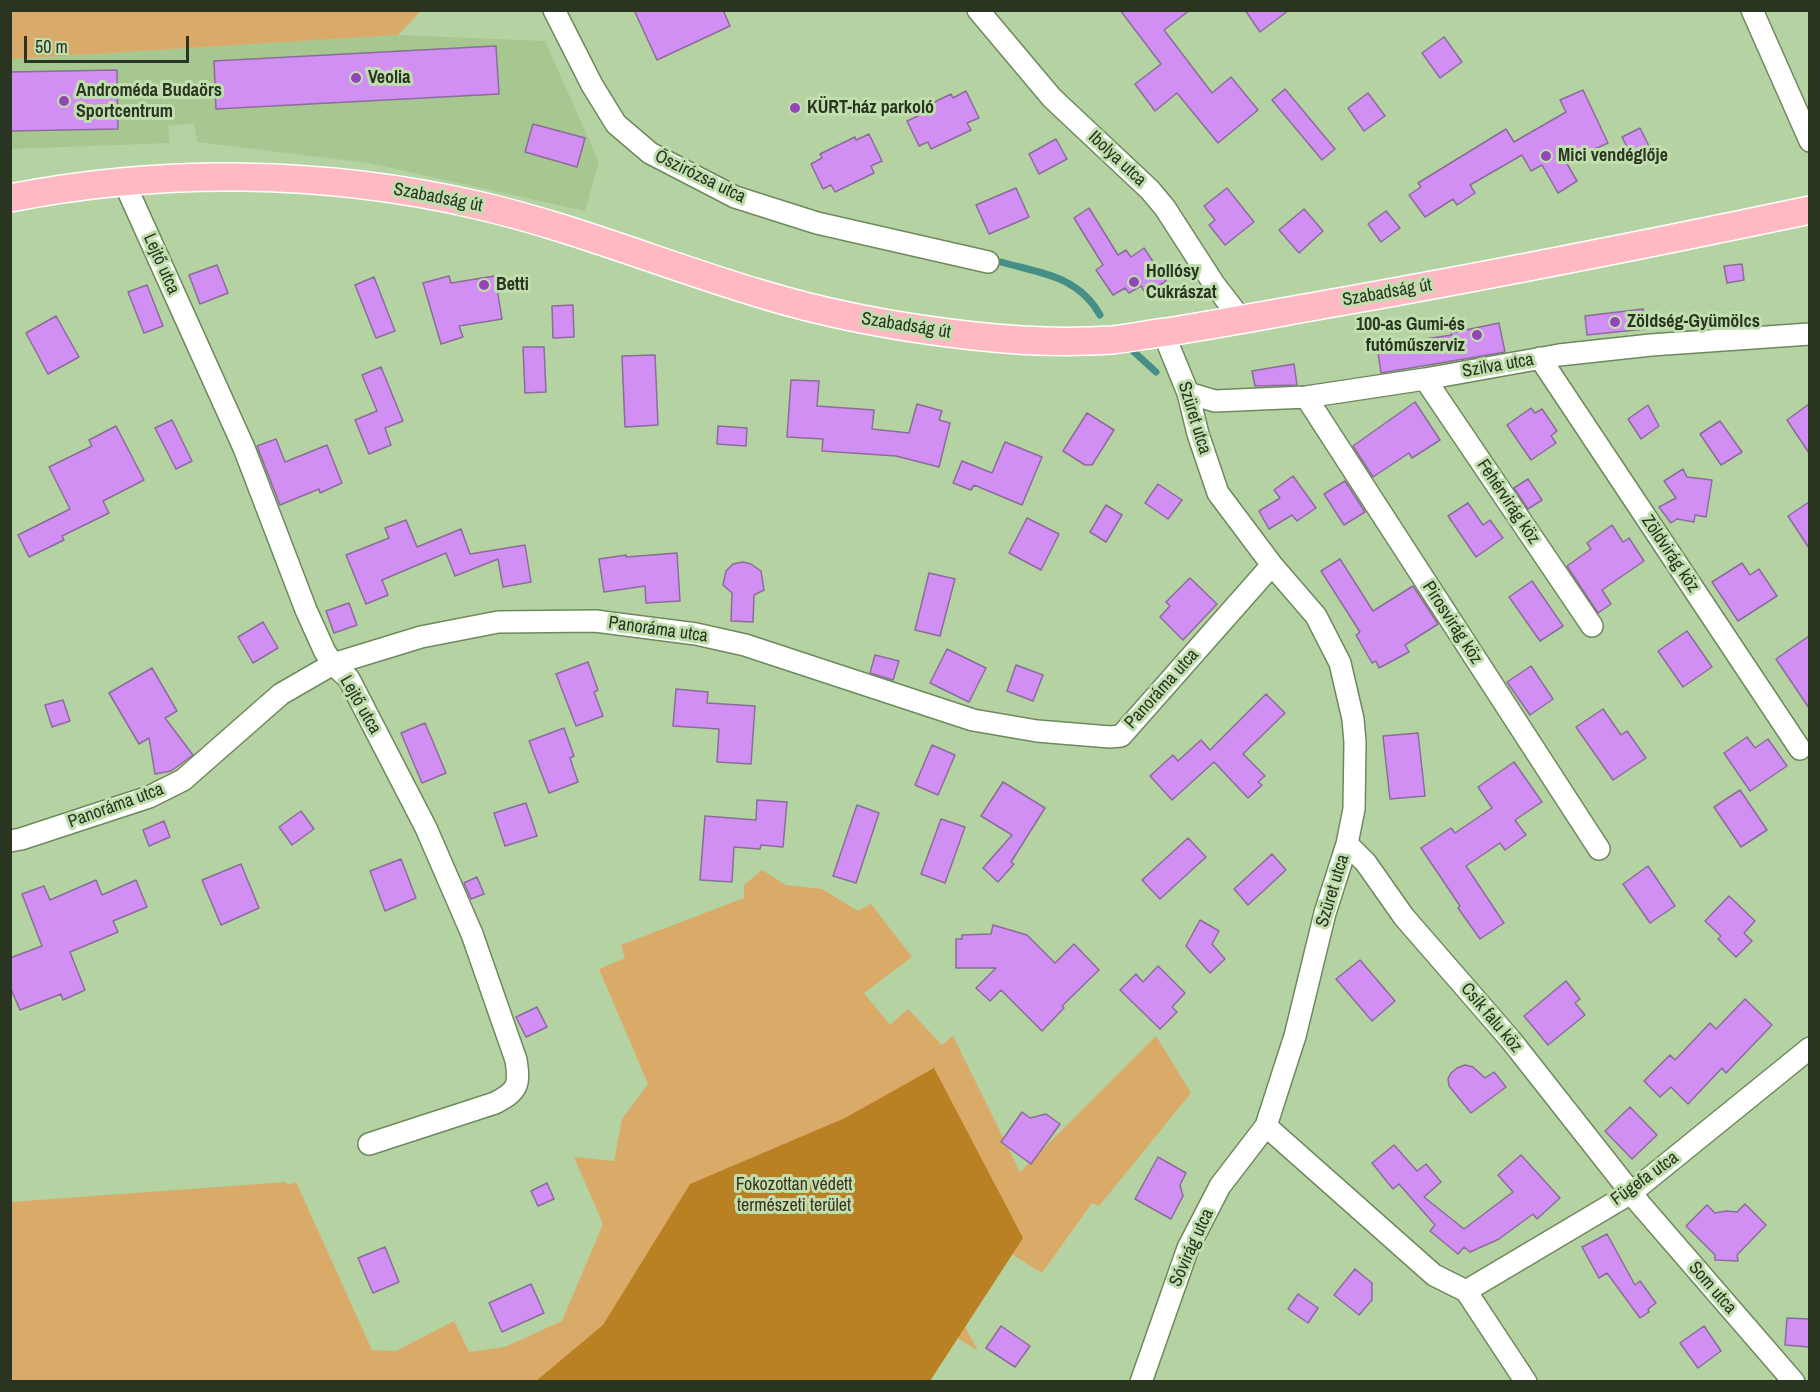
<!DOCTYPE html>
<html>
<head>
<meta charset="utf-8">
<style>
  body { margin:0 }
  #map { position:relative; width:1820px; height:1392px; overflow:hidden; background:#b5d2a2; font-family:"Archivo Narrow",sans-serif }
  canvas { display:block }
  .frame { position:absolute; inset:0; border:12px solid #293421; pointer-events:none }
  .scale { position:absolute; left:24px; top:36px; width:165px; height:27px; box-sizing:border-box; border:3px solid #293421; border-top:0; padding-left:8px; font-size:18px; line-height:21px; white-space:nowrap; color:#293421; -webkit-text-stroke:4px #c1dfae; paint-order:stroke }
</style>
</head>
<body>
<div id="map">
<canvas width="1820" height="1392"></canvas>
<div class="frame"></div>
<div class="scale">50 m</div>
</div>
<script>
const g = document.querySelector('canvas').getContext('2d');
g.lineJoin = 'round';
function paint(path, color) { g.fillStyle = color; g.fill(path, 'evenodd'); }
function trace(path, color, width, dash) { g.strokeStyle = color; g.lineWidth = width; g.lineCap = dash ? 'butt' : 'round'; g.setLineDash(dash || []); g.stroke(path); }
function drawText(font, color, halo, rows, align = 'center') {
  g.font = font + ' "Archivo Narrow",sans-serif'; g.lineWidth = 6; g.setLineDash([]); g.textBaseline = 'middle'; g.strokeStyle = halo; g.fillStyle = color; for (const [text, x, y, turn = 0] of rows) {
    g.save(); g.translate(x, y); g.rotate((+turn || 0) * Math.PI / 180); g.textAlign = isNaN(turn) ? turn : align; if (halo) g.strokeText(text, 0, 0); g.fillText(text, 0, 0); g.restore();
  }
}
paint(new Path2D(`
  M398,35L545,41L599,162L585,211L368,163L197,142L194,123L168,126L170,143L11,149V59Z`), '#a7c791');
paint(new Path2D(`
  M11,10H421V11L398,35L11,59Z
  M762,870L786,885L822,889L858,911L871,904L912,957L864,993L890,1025L908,1009L942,1045L953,1036L1020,1172L1156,1036L1191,1093L1099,1206L1092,1203L1042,1273L1010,1253L949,1297L978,1351L944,1329L915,1381L11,1382V1202L286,1182L288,1185L296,1182L372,1350L396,1351L454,1321L469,1352L505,1347L562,1321L603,1224L574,1157L614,1161L622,1119L648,1084L599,969L625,958L621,945L744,898V885Z`), '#daaa69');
paint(new Path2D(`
  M934,1068L1023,1238L930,1381H536L603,1325L690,1184L845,1118Z`), '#ba8024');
trace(new Path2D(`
  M1001,262C1040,273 1079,276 1100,315
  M1133,351L1156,372`), '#468f88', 7);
const building = new Path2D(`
  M634,10H723L730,26L657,60Z
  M1120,10H1190L1164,30L1212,93L1231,77L1258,110L1218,143L1177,93L1155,111L1135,84L1161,64Z
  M1245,10H1289L1260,32Z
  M1444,37L1462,62L1440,78L1422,53Z
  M496,46L499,94L216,109L214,61Z
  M117,70L118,129L10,131V72Z
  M1285,89L1335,149L1322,160L1272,100Z
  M1583,90L1608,143L1566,162L1577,181L1558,193L1542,165L1531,171L1522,155L1470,185L1475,193L1457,205L1453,199L1425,217L1409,195L1421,187L1418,183L1506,129L1514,142L1566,112L1560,100Z
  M966,91L979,118L967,123L971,130L931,149L928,142L919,146L907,121L918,116L916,111L951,94L953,98Z
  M1368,93L1385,116L1364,131L1348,108Z
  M533,124L585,138L577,167L525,152Z
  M1640,128L1654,156L1636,165L1622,137Z
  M869,134L882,161L871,166L874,173L835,192L831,185L823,189L811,164L822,158L820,154L855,137L856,140Z
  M1056,139L1067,159L1039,174L1029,154Z
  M1016,188L1029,217L989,234L976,205Z
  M1227,188L1254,222L1225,245L1209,225L1215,220L1204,206Z
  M1089,208L1118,255L1126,250L1131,257L1144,248L1166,281L1146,294L1141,286L1129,293L1125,288L1113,295L1096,270L1103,265L1074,218Z
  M1304,209L1323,231L1299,253L1279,230Z
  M1386,211L1400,228L1381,242L1368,224Z
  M1742,264L1744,280L1727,283L1724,266Z
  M217,265L228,293L200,304L189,275Z
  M449,276L451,283L495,276L502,319L459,326L463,337L441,344L423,283Z
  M374,277L395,331L376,338L355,285Z
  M147,285L163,326L144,333L128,292Z
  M573,305L574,337L553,338L552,306Z
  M1643,309L1645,329L1587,335L1585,316Z
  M56,316L79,357L48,374L26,333Z
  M1499,323L1505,352L1381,373L1377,346L1452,335L1451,333Z
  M523,347H544L546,392L525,393Z
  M655,355L658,425L625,427L622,356Z
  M1294,364L1297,385L1255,386L1252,371Z
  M381,367L403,421L385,428L391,445L369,454L355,420L377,411L362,375Z
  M791,380L819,381L817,406L874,410L872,429L909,433L917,404L942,411L939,420L950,423L939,467L896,456L822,451L823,439L787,437Z
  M1415,402L1440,440L1412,458L1409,453L1373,477L1353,446Z
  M1809,404V453L1787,420Z
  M1648,405L1659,426L1641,439L1628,419Z
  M1531,408L1535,413L1542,409L1557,431L1551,436L1556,443L1531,460L1507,425Z
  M1087,413L1114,430L1092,465H1085L1063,451Z
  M172,420L192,461L176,469L155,428Z
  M1720,421L1742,452L1721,465L1700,434Z
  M116,426L144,480L103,501L109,513L62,536L64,540L29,557L18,535L70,509L49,467L92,446L89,440Z
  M718,426L747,428L746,446L717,444Z
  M276,439L285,462L327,445L342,483L320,493L319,489L280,505L257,446Z
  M1005,442L1042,457L1022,505L974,485L971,490L953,483L962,461L992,473Z
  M1683,469L1687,477L1712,480L1706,517L1695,515L1694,522L1677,519L1671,523L1659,507L1676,498L1664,481Z
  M1293,476L1316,508L1297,521L1292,515L1269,529L1259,511L1280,498L1274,490Z
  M1528,479L1542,500L1528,509L1514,488Z
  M1345,481L1365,512L1344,525L1324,494Z
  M1158,484L1182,500L1168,519L1145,503Z
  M1809,502V548L1788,516Z
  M1468,503L1483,525L1490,520L1503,538L1476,557L1448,516Z
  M1106,505L1122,515L1106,542L1090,532Z
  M1027,518L1059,534L1041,570L1009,553Z
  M406,520L417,547L461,529L470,554L525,545L531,582L503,587L498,559L455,576L446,553L382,580L388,595L366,604L346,555L389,538L385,528Z
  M1612,525L1623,542L1629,538L1644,561L1602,590L1611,604L1598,613L1567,566L1591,549L1587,543Z
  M677,553L680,601L646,603L645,586L604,592L599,559L626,555V557Z
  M1340,559L1373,611L1413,586L1438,624L1405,645L1409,652L1379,668L1376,661L1372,663L1356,635L1360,632L1321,571Z
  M743,562L751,564L761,571L764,590L754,595L753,622L731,621L732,593L723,585L726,571L733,564Z
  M1742,563L1750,575L1759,569L1777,596L1738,621L1712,582Z
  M929,573L955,579L940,636L915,630Z
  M1190,578L1217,604L1183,640L1160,617L1170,606L1166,602Z
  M1532,581L1563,626L1540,641L1509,597Z
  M349,603L357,625L334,633L326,611Z
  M263,622L278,648L253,663L238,637Z
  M1687,631L1712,667L1683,687L1658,651Z
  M1809,636V708L1776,659Z
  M947,649L986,668L969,702L930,683Z
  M875,655L899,661L893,680L870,673Z
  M588,662L598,690L594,692L603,716L576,726L556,674Z
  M1016,665L1043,675L1033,701L1007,691Z
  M1531,666L1553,699L1530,715L1507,682Z
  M152,668L177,711L165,718L193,755L171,771L155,774L149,738L139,744L109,693Z
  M676,689L708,692L707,703L755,706L751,764L717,762L719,729L673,726Z
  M1266,694L1285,713L1243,754L1265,776L1258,782L1262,785L1248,798L1214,762L1172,800L1150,776L1173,755L1178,761L1201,740L1210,750Z
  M63,700L70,721L52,727L45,705Z
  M1603,709L1621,735L1627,731L1646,758L1613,780L1576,727Z
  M425,723L446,773L422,783L401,733Z
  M564,728L574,756L570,758L578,782L549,793L529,741Z
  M1418,733L1425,796L1390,799L1383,736Z
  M1747,737L1755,748L1768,739L1787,766L1750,791L1724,753Z
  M932,745L955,755L938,795L915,785Z
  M1514,762L1542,802L1515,820L1526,835L1505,850L1500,843L1466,866L1504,923L1480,939L1458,908L1460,906L1421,848L1451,828L1455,833L1492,808L1478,787Z
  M1003,782L1045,808L1011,862L1014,864L998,882L983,868L1012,835L981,816Z
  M1740,790L1767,830L1741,847L1714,807Z
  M757,800L787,802L783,847L761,845L760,849L734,847L732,882L700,880L705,816L756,820Z
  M526,803L537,836L505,846L494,813Z
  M857,805L879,813L856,883L833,876Z
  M301,811L314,829L292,845L279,827Z
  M941,819L965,827L945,883L921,874Z
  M164,821L170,837L149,846L143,830Z
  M1188,838L1206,857L1160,899L1142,880Z
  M1272,854L1286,870L1248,905L1234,889Z
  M401,859L416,898L385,911L370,871Z
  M241,864L259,908L221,925L202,880Z
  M1648,866L1675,906L1650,923L1623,884Z
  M477,877L484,894L471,899L464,883Z
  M96,880L102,895L136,880L147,907L113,921L118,932L70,952L85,990L63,1000L61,994L20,1010L10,987V958L42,946L22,894L44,886L50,900Z
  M1729,896L1755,921L1744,933L1752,941L1736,957L1718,939L1721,936L1705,921Z
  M1200,920L1219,931L1212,944L1225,959L1210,973L1186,946Z
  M993,925L1027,935L1055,963L1074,944L1099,970L1062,1006L1064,1008L1042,1031L1001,990L990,1001L976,988L996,968H956V939H962V935L991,934Z
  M1360,960L1395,1001L1372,1021L1336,979Z
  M1158,966L1185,993L1172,1007L1177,1012L1160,1029L1120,990L1136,974L1143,982Z
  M1566,981L1580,999L1575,1003L1585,1015L1548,1045L1524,1016Z
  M1745,999L1772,1025L1726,1073L1722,1068L1688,1104L1671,1087L1660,1097L1644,1081L1670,1055L1675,1060L1710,1023L1716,1029Z
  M537,1007L547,1027L526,1037L516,1017Z
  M1465,1065L1473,1067L1485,1078L1494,1072L1506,1087L1471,1113L1449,1086L1448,1079L1451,1073L1457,1068Z
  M1630,1107L1657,1135L1632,1159L1605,1131Z
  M1022,1112L1030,1118L1046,1114L1060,1124L1031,1164L1001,1142Z
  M1394,1145L1417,1171L1426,1164L1441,1182L1424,1197L1464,1229L1513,1192L1498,1175L1521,1155L1560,1198L1537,1219L1533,1214L1499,1239L1470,1252L1464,1247L1458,1254L1430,1231L1435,1225L1399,1184L1393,1189L1372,1163Z
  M1158,1157L1186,1173L1180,1185L1183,1196L1171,1219L1135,1199Z
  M547,1183L554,1199L538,1206L531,1191Z
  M1745,1204L1766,1225L1737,1255L1738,1261L1715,1260V1255L1686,1226L1707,1205L1715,1213L1726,1211L1737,1212Z
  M1607,1234L1635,1285L1640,1281L1656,1303L1648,1309L1649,1312L1640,1318L1607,1273L1599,1278L1582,1247Z
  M385,1247L399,1282L373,1293L358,1258Z
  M1355,1269L1372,1283V1300L1359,1315L1334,1295Z
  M531,1284L544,1313L502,1332L489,1303Z
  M1298,1294L1318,1308L1308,1323L1288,1309Z
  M1787,1318L1809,1319V1347L1785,1345Z
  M1001,1326L1030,1346L1015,1367L986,1348Z
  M1704,1326L1721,1351L1698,1368L1680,1343Z`);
paint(building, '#d18ff3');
trace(building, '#8a6d99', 1.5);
const minor = new Path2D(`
  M554,10L592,85L616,124L650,153L735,197L817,223L988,262
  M978,10L1052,98L1150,190L1165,208L1214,284L1241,319
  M1752,10L1810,141
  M124,182L244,448L306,610L325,652L333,664L349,679L426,828L472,934L516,1060C520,1085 518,1091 495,1103L369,1144
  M1540,358L1800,749
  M1425,379L1592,626
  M1188,393L1215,401L1306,397L1425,379L1559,355L1651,345L1810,334
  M1306,397L1599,849
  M10,841L21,839L149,797L183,780L281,694L333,664L421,637L498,622L595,621L696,634L745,645L973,720L1037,731L1110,737L1121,736L1272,565
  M1347,844L1366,863L1404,917L1510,1039L1640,1204L1794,1382
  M1266,1126L1434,1275L1466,1291L1526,1382
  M1466,1291L1631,1193L1810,1048
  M1141,1382L1188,1248L1220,1186L1266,1126L1295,1036L1325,913L1347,844L1354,809L1355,742L1353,719L1340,663L1316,616L1272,565L1218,493L1198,434L1188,393L1163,332`);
const major = new Path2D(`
  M10,198C163,168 325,170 477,205C573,227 664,265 758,293C829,315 901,328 974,336C1019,341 1067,343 1112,340C1131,338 1149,334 1167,332C1225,323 1282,312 1339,302C1497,274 1653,243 1810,210`);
trace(minor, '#6e895c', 24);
trace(major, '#fff', 30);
trace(minor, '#fff', 21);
trace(major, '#feb9c2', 27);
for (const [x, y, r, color] of [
  [356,78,6,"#9346b7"],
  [64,101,6,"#9346b7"],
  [795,108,6,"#9346b7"],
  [1546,156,6,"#9346b7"],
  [1134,282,6,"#9346b7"],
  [484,285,6,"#9346b7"],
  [1615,322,6,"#9346b7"],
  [1477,335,6,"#9346b7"]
]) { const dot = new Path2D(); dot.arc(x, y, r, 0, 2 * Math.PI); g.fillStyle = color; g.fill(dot); trace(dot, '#c1dfae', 2); }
drawText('bold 18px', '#293421', '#c1dfae', [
  ["Veolia",368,78],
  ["Androméda Budaörs",76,91],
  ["Sportcentrum",76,112],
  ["KÜRT-ház parkoló",807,108],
  ["Mici vendéglője",1558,156],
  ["Hollósy",1146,272],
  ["Cukrászat",1146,293],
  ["Betti",496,285],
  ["Zöldség-Gyümölcs",1627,322],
  ["100-as Gumi-és",1465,325,"right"],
  ["futóműszerviz",1465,346,"right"]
], 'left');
drawText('18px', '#293421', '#c1dfae', [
  ["Ibolya utca",1117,159,43],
  ["Őszirózsa utca",700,177,26],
  ["Szabadság út",438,198,11],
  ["Lejtő utca",161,264,66],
  ["Szabadság út",1387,293,-10],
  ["Szabadság út",906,326,9],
  ["Szilva utca",1498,366,-10],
  ["Szüret utca",1194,418,73],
  ["Fehérvirág köz",1508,502,56],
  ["Zöldvirág köz",1670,554,56],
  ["Pirosvirág köz",1452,623,57],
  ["Panoráma utca",658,630,8],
  ["Panoráma utca",1162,689,-48],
  ["Lejtő utca",360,705,60],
  ["Panoráma utca",116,806,-20],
  ["Szüret utca",1333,891,-73],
  ["Csík falu köz",1491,1018,50],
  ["Fügefa utca",1645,1179,-36],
  ["Sóvirág utca",1192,1248,-66],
  ["Som utca",1712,1288,49]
]);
drawText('18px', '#3e301d', '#c1dfae', [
  ["Fokozottan védett",794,1185],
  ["természeti terület",794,1206]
]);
</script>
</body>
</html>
